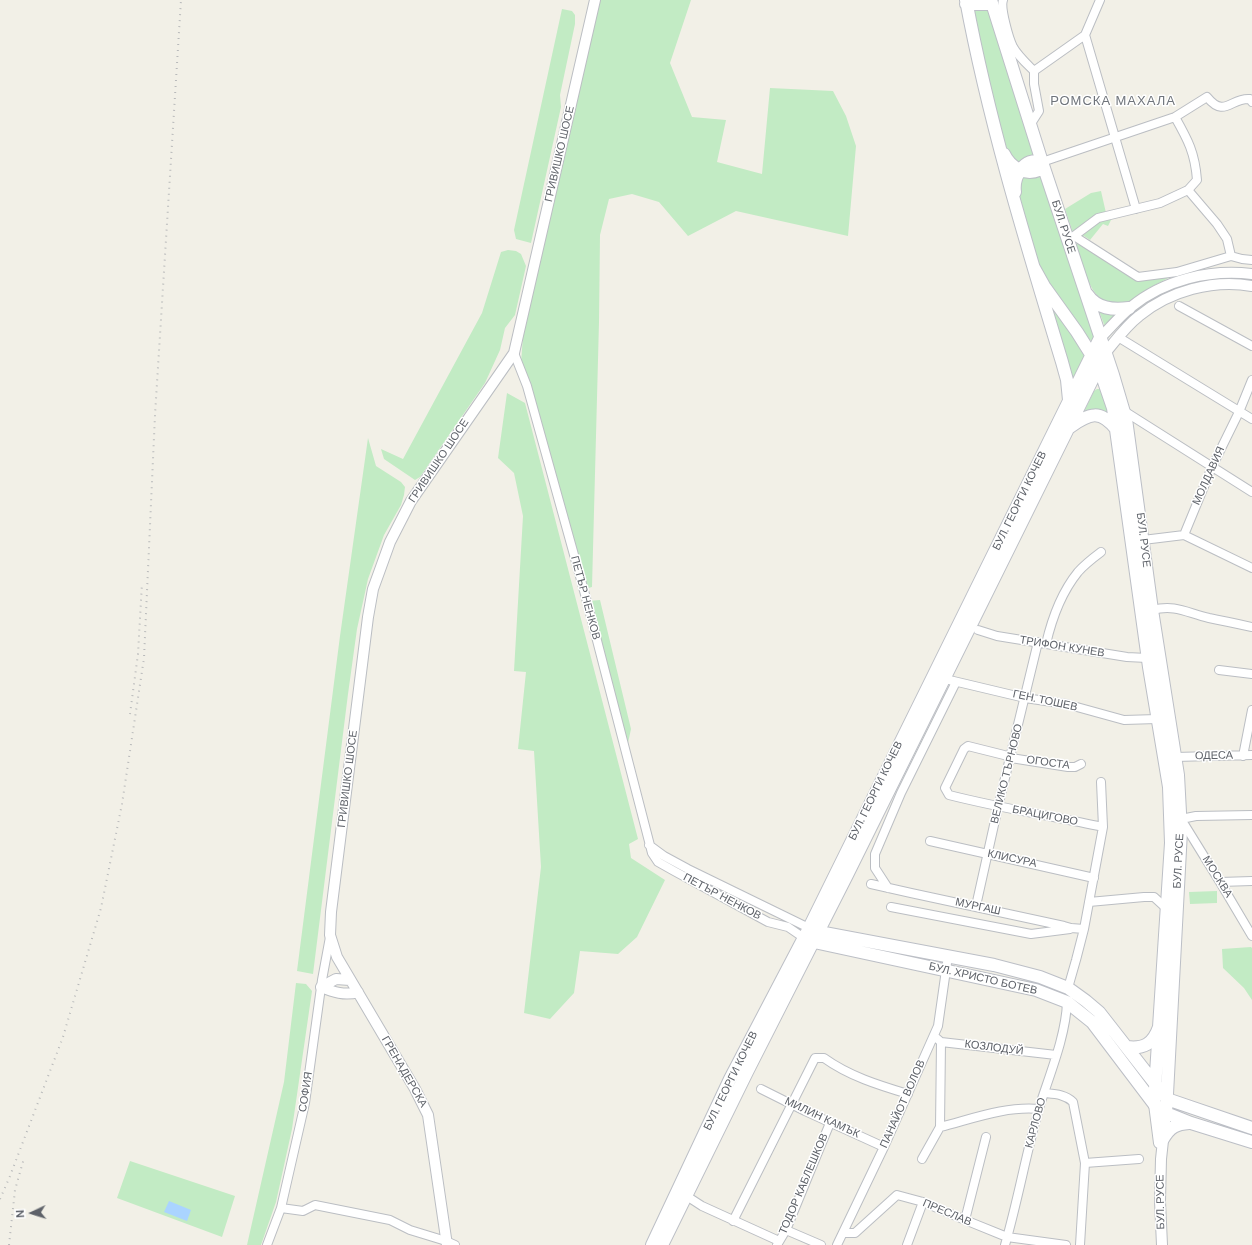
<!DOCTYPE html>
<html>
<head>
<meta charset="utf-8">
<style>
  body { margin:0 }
  #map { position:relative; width:1252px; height:1245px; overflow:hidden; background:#f2f0e7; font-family:"DM Sans",sans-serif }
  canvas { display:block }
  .north { position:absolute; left:12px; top:1193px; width:40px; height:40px; -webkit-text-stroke:3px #fff; paint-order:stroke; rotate:266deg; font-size:11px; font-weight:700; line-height:16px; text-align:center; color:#5e6269 }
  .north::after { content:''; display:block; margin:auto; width:14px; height:18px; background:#5e6269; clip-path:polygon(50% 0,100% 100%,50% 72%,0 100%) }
</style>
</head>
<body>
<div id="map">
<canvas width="1252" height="1245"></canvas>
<div class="north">N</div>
</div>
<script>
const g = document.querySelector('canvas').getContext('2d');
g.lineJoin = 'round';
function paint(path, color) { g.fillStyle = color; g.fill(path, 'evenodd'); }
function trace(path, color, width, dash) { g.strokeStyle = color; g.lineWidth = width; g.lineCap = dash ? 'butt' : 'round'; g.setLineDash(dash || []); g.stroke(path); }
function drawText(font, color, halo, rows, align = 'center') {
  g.font = font + ' "DM Sans",sans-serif'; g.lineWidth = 3; g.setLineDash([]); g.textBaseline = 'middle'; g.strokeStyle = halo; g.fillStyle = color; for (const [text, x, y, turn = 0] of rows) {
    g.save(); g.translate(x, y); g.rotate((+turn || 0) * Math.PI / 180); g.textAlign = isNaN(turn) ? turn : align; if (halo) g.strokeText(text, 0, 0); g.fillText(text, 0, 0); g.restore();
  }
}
paint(new Path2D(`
  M599,0H691L670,63L692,117L726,120L717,162L762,174L770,88L833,91L846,116L856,146L848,236L736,211L688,236L659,202L632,194L609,199L600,235L599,322L592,587L581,590L521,363L523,336Z
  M562,9L572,11L575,15V24L560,95L561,107L531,243L516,239L514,230Z
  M976,10H987L988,11L1034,154L1020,164L1008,153L992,100L974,11Z
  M1040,175L1094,337L1093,341L1088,339L1051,289L1033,255L1018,191L1020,176Z
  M1101,191L1106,213L1111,220L1108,226L1103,224L1090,240L1084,236L1073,233L1065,209L1091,193Z
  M1079,242L1135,278L1176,274C1165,280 1154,285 1143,292C1138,295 1134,300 1128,303C1123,305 1107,303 1101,299C1091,293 1077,257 1076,244Z
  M508,250L516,251L521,254L526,266L515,315L505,328L500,350L485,383L420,477L415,480L384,459L381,449L403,459L482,313L501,252Z
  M1050,304L1053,305L1084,353L1085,357L1074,379H1073Z
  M1099,311L1119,313L1105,327Z
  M1097,389H1100L1111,414L1084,412L1094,391Z
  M507,393L525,403L638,839L629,844L631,858L665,880L637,937L618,954L580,951L574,993L550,1019L524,1013L541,867L534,751L518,749L526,672L514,671L523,516L514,473L498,458Z
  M368,438L376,466L401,482L405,487L404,495L401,505L384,535L368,579L357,629L348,694L313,974L297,971L340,636Z
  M600,600L631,729L628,743H623L588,601Z
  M1217,891V903L1190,904L1189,892Z
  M1251,947L1252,948V1000L1244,988L1223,968L1222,949Z
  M296,983L306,984L312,991L292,1129L276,1202L261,1245H247L284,1082Z
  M130,1161L235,1196L222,1237L117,1198Z`), '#c2ebc4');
paint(new Path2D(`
  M169,1201L191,1210L187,1221L164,1212Z`), '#aad4ff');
const minor = new Path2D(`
  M1003,0C1000,8 1009,39 1013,47C1018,56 1027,64 1034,71V84L1039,111L1030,125
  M1085,35L1136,209
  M1034,71L1085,35L1100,0
  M1042,162L1175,117L1207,97C1225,119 1231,97 1250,99L1252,102
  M1188,190L1217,224L1227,239L1231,256L1242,259L1252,260
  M1074,236L1138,277L1177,272L1231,256
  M1067,240L1074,236L1098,218L1160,203L1188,190L1197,180C1195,153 1188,140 1175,117
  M1179,306L1252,346
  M1118,337L1252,419
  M514,353L527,386L586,598L652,853L658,862L674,871L768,922L788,927L804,938
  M1124,411L1252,492
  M1184,535L1252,568
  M1143,540L1184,535L1212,467L1239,412L1252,380
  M1152,610C1176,604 1187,613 1209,618C1224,621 1238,624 1252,627
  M978,630L997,636L1127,657L1147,658
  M1046,644C1052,618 1061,593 1078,572C1085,564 1093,558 1101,552
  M1219,670L1252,674
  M941,678L1025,698L1066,704L1124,720L1157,719
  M1243,756L1252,710
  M1175,757L1252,755
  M1081,764L1075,767H1068L1011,758L1004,755L968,746L964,749L945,788L949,795C1000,808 1051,816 1103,827
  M1252,815L1196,816L1181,819L1220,882L1252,936
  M930,841L1094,878
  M649,845L664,856L688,869L809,928
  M1220,882L1252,881
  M871,884L911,893L1064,926L1071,928L1084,929
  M888,888L875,868V854L901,793L956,682
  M1089,902L1144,897H1154L1166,908
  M976,906L998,807L1038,642
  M891,907L1031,934L1070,929
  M1068,988L1076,960L1084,929L1103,827L1101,782
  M934,1036L941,1042L1056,1055
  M761,1089L805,1111L884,1147
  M1044,1093C1054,1094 1065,1094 1073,1102L1085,1163L1080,1245
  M940,1127C972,1119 1005,1106 1039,1109
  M922,1159L940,1127L941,1042
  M1085,1163L1139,1159
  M682,1193L702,1206L779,1241
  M281,1208L303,1211L315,1205L390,1220L410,1230L446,1241L455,1245
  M965,1220L986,1137
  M733,1221L815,1058H824C849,1076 878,1085 908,1094
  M786,1230L821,1245
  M843,1233H855L897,1195L923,1202L965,1220L1007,1237L1066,1245
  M267,1245L281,1208L305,1103L322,980L330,937
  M777,1245L786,1230L830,1123
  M837,1245L884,1147L938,1026L948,956
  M907,1245L923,1202
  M1005,1245C1018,1200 1026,1154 1039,1108C1049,1076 1066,1036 1067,1002`);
const tertiary = new Path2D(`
  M1100,338C1110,328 1120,316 1131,307C1164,280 1209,269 1252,274
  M1106,352C1116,340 1126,326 1139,316C1169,291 1213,279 1252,286
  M321,987C333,992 345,996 358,992
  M321,987L336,979L350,980
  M1154,1104L1159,1143
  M447,1245L428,1115L415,1089L337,957L330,935L331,912L368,617L373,589L381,567L390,542L411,501L514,353L595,0
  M1162,1245L1160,1201L1161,1159L1166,1113`);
const secondary = new Path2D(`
  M966,0C989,123 1026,243 1062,362L1067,380L1069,400
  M991,0L1042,162L1113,375L1126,419L1152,610L1178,775L1181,831L1166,1113
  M966,4H992
  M1004,154C1010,167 1025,176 1039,170L1042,162C1024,156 1013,177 1015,192
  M1034,268L1044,286L1077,332L1099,367L1113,408L1149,667L1169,787L1171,843L1154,1104
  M1087,294C1097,309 1113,310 1129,308
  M1070,427C1090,413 1100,409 1117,430
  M812,929L819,932L994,965L1040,977L1068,988L1086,1001L1099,1012L1167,1099L1252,1128
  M807,939L814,942L1036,990L1067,1002L1092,1022L1154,1104L1166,1113L1191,1123L1252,1142
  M1127,1047C1144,1049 1153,1044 1159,1027
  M1163,1139C1170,1127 1176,1124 1189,1123
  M652,1245L730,1079L809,928L1100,338
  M662,1245L747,1072L847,875L1106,352`);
trace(minor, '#bbbec3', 10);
trace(tertiary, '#bbbec3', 12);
trace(secondary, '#bcbfc6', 14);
trace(minor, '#fff', 8);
trace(tertiary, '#fff', 10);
trace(secondary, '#fff', 12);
trace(new Path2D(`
  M130,714L138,654L142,583
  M0,1199L10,1176L63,1037L101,908L122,804L144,658L155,415L181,0
  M9,1245L15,1190L24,1158`), '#b8b9ba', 2, [1, 5]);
drawText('11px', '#5e6269', '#fff', [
  ["ГРИВИШКО ШОСЕ",560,154,-77],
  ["БУЛ. РУСЕ",1063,227,72],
  ["ГРИВИШКО ШОСЕ",439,461,-56],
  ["МОЛДАВИЯ",1209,476,-66],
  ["БУЛ. ГЕОРГИ КОЧЕВ",1020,501,-64],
  ["БУЛ. РУСЕ",1143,540,83],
  ["ПЕТЪР НЕНКОВ",585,598,75],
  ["ТРИФОН КУНЕВ",1062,647,9],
  ["ГЕН. ТОШЕВ",1045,701,12],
  ["ОДЕСА",1214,756,-1],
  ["ОГОСТА",1048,763,8],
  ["ВЕЛИКО ТЪРНОВО",1007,774,-76],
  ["ГРИВИШКО ШОСЕ",348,779,-83],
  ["БУЛ. ГЕОРГИ КОЧЕВ",876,791,-64],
  ["БРАЦИГОВО",1045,816,11],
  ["КЛИСУРА",1012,859,12],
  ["БУЛ. РУСЕ",1179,861,-87],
  ["МОСКВА",1217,877,58],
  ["ПЕТЪР НЕНКОВ",722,897,28],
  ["МУРГАШ",978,907,12],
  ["БУЛ. ХРИСТО БОТЕВ",983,979,13],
  ["КОЗЛОДУЙ",994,1048,7],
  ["ГРЕНАДЕРСКА",404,1072,60],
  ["БУЛ. ГЕОРГИ КОЧЕВ",731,1081,-64],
  ["СОФИЯ",306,1092,-81],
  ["ПАНАЙОТ ВОЛОВ",903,1104,-66],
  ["МИЛИН КАМЪК",822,1118,25],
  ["КАРЛОВО",1036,1123,-75],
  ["ТОДОР КАБЛЕШКОВ",804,1184,-67],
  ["БУЛ. РУСЕ",1161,1202,-91],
  ["ПРЕСЛАВ",947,1213,23]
]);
g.letterSpacing = '1px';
drawText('13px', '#6f747b', '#fff', [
  ["РОМСКА МАХАЛА",1113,102]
]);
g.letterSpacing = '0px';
</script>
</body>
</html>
